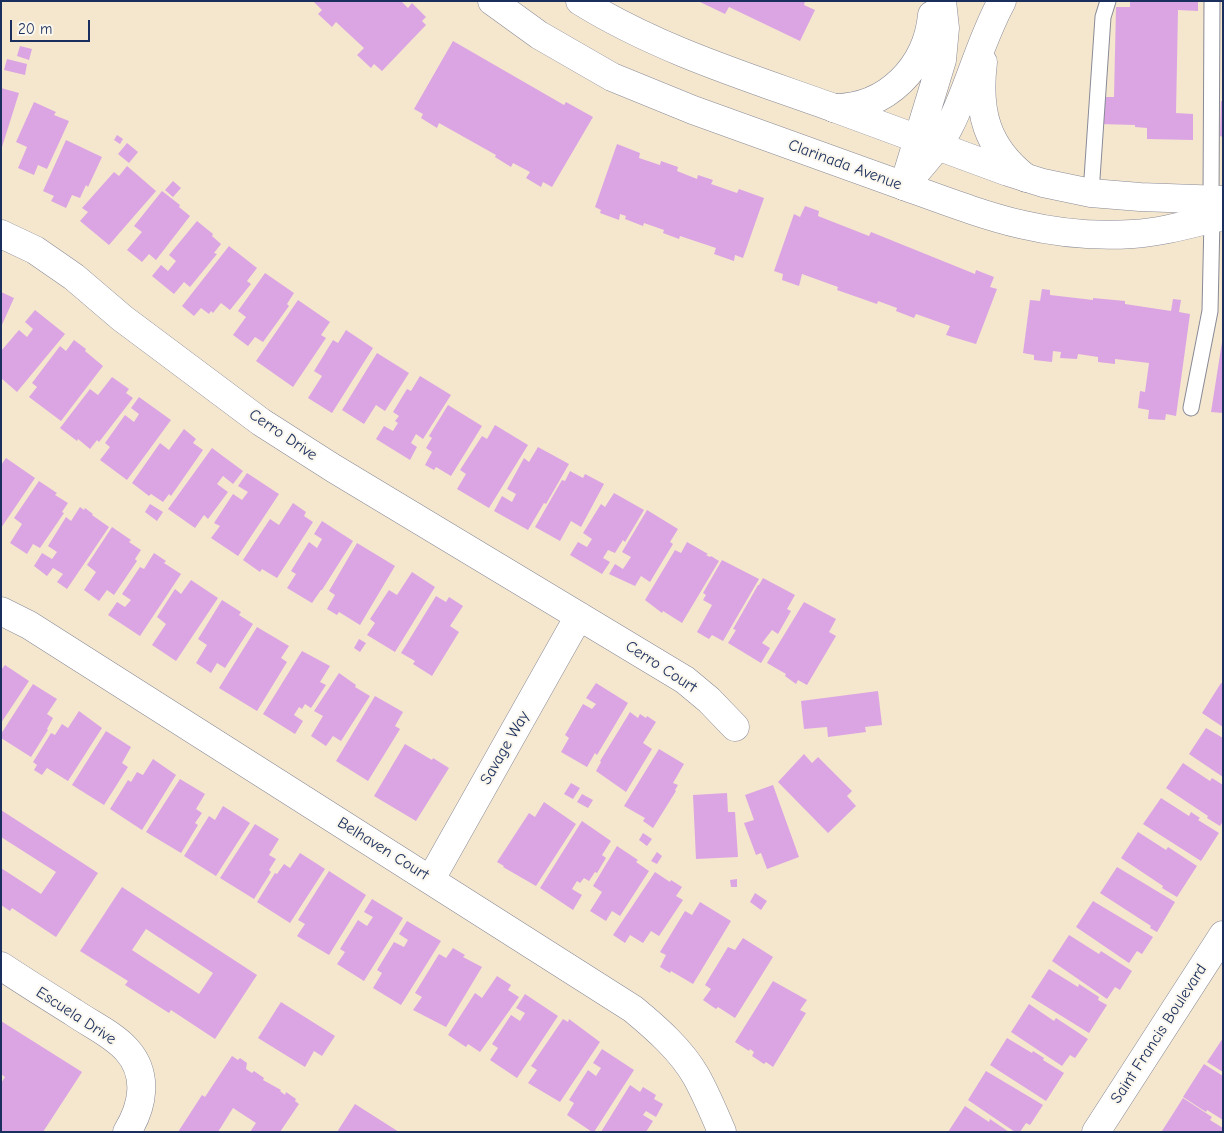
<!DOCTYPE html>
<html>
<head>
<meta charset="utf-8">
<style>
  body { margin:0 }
  #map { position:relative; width:1224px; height:1133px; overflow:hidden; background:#f5e6ce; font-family:"Comic Neue",sans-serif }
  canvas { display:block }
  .frame { position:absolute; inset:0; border:2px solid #1b2f5e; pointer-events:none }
  .scale { position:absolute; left:10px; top:20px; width:80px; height:22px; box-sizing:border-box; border:2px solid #1b2f5e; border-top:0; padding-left:6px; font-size:15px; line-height:18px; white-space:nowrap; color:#1b2f5e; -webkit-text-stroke:4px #fbf7ec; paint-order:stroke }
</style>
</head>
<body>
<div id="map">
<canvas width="1224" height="1133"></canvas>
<div class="frame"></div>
<div class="scale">20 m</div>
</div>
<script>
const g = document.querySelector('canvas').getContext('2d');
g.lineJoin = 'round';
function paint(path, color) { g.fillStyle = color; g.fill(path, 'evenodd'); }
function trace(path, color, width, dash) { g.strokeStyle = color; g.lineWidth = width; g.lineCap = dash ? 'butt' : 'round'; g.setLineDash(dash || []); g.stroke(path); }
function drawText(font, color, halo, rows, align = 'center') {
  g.font = font + ' "Comic Neue",sans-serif'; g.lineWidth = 4; g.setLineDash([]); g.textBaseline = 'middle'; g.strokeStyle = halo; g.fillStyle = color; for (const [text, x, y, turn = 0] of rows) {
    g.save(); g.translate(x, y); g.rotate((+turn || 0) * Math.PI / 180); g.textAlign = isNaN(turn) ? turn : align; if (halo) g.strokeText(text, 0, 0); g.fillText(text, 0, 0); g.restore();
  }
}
paint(new Path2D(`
  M313,1H401L408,8L412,3L426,17L422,21L426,25L382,71L374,64L371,68L357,55L364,48L336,22L332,27L318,14L322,10Z
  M698,1H805L804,5L815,10L800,41L729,7L725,14Z
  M1130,1H1198V11L1178,10L1176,113L1193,114V140L1147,139V128L1135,127V125L1099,124L1100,97H1114L1116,7H1130Z
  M453,41L564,105L566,102L593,117L552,187L543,182L541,187L526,178L530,172L513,163L511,167L495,157L496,155L439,123L437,128L421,118L423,114L414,109Z
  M20,46L32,49L29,60L17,56Z
  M7,59L27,64L25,75L4,70Z
  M1,88L19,93L2,147H1Z
  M1221,101H1223V137L1220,136Z
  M34,102L56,112L54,115L69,121L47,169L38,165L34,175L18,168L27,147L16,142Z
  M117,135L123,139L120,144L114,140Z
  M66,140L102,157L88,187L86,185L80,198L72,195L66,208L51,201L54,196L43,191Z
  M127,143L138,152L129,163L118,154Z
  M617,144L640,153L639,158L660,165L661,161L678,167L677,171L697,179L698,175L713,180L711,184L737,193L739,189L764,198L743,258L735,255L734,261L714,254L716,248L680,236L679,239L663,233L664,230L644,223L643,226L625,219L626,216L620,214L619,220L600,213L601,210L595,207Z
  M127,166L156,191L109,245L80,221L88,212L82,208L114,172L119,176Z
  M173,181L181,188L173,197L165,190Z
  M162,191L180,205L179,207L190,216L156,260L149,254L142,262L127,250L142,232L134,226Z
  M805,206L819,211L818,216L869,236L871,232L975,274L976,270L994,277L990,287L997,289L976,344L946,335L950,326L916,314L914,318L896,311L897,308L878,301L877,304L837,290L838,287L802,274L799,286L782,280L783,274L774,271L794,214L800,217Z
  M197,221L213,234L212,236L221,244L214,253L217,254L190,287L184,282L174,294L152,276L161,265L168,271L176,261L169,255Z
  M229,246L257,268L247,281L251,284L230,310L221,303L213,313L211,311L209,314L201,308L194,316L182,306Z
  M265,273L294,293L287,304L289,306L263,342L255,337L248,346L233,335L246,317L238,311Z
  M1042,289L1050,290V295L1093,300V298L1125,301V304L1171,311L1173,299L1181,300L1179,312L1190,314L1176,416L1166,414L1165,420L1148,419L1149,410L1138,408L1140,391L1145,392L1149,363L1115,359V364L1098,362V357L1078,354L1077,359L1060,358L1061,352L1053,351L1052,362L1034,360V355L1023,353L1030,300L1040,301Z
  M1,292L14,298L1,327Z
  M298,300L330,322L321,335L326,338L293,387L256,361Z
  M35,310L65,334L17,392L1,378V351L19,330L27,337L33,329L25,322Z
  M346,330L373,348L332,413L308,398L322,376L314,371L333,340L338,343Z
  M74,340L86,349L85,351L103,366L61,421L29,397L37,387L32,383L60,346L66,351Z
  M1222,342H1223V413L1211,412Z
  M377,353L409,373L385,411L376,405L364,424L342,410Z
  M420,376L451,395L423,439L416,434L411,443L417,447L410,460L376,439L384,426L393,431L398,423L395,421L399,416L393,412L407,389L411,391Z
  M112,377L129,389L126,393L133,398L99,442L97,440L90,449L78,439L77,441L60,428L90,389L98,395Z
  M139,397L171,420L127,480L100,460L110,447L105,443L125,415L134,422L139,414L131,408Z
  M448,405L482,426L451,476L436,467L434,470L425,465L432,452L426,448L432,438L429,436Z
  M495,425L528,445L489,508L457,489L466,474L460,470L482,436L487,439Z
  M184,429L196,439L193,443L203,450L171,496L169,494L163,502L151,494L149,496L132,483L160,443L169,450Z
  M538,447L569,464L546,504L544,503L528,530L494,511L502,496L512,502L516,494L507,489L524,458L529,462Z
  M212,448L243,471L233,484L223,476L217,484L228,492L208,519L204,515L195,528L168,509Z
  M6,458L35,478L1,528V465Z
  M570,471L583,478L585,474L604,484L581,527L571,521L560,541L535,527L562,480L565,481Z
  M247,473L279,494L238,556L211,538L220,526L214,523L233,494L242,500L248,492L238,486Z
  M39,481L57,493L55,495L68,503L62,512L64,513L40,548L33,544L27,554L10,543L22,524L14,518Z
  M614,493L644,510L625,542L623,540L615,553L608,550L603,558L610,562L602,574L570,555L578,542L587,547L592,539L583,533L601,504L605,507Z
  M293,503L306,512L304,516L313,522L277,578L262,569L260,572L243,560L270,519L279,525Z
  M150,504L163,512L157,521L145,512Z
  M80,507L84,510L85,508L93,514L92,515L109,527L67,589L57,582L63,574L53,568L47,576L34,566L42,553L52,559L57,552L48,546L66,517L71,521Z
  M647,510L678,529L670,542L673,544L650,582L641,576L635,586L609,574L615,564L623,569L631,557L622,552Z
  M322,521L353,541L322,590H321L312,603L287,588L296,574L291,571L309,542L317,548L322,539L314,534Z
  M112,527L131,540L129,542L141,550L135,559L137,561L114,595L107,590L99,601L84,590L96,572L87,565Z
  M687,542L708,554L706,555L710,557L711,556L719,561L682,623L663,611L662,613L645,600L675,550L681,553Z
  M357,543L395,566L360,625L339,612L337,615L327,609L335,595L329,591Z
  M154,553L166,561L164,563L181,574L140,636L108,615L117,602L125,607L131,600L122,594L140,567L144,569Z
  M722,560L759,579L723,641L712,635L709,639L697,632L712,605L703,600L706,595L703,593Z
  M412,572L435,587L395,652L367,635L375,623L370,619L389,590L397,595Z
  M763,578L795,595L787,609L791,611L778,634L772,630L762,643L770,648L761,663L728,643L736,630L733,629L758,585H759Z
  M191,580L218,598L176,661L152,645L166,624L157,617L175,589L181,594Z
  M436,596L446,602L449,597L463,606L450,626L459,632L432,676L413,664L415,661L401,653Z
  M222,600L241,612L239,615L253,624L225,668L217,663L211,673L196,663L207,645L198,639Z
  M804,602L836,619L829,632L836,636L807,685L798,680L796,684L785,676L786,674L767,663Z
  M257,627L289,646L281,658L287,662L257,711L219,688Z
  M359,639L366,643L360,652L354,648Z
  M302,651L330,666L320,682L326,685L311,708L305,704L302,709L299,707L294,715L303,721L295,734L263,714Z
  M5,665L29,681L1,723V670Z
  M339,673L356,685L355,687L370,696L341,741L333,736L326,746L311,736L323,716L314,711Z
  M596,683L628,703L597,755L595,753L587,767L561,752L569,738L565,735L583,704L592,709L596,704L586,698Z
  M1221,683L1223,684V727L1202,713Z
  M33,684L57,699L47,714L53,718L47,729L48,730L31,757L1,738V734Z
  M878,691L882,725L865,727L866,732L828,737L827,727L804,729L801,701Z
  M375,696L403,712L395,726L400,729L368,781L336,761Z
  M79,711L102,728L68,781L47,768L42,775L34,770L37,765L33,762L51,733L55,735L62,724L68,728Z
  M630,712L638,718L640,714L646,718L647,716L656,722L643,743L652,749L626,792L596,771L601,762L600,761Z
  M1206,728L1223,738V777L1189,754Z
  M106,731L131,747L122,763L128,767L104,805L72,785Z
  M405,744L432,760L433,758L449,768L416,821L374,796Z
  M659,749L684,764L673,783L678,785L675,790L676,791L653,828L643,821L645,818L624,806Z
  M804,754L812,763L818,757L852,791L847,796L856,806L828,833L778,782Z
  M153,759L176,775L142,830L110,809L128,780L131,782L137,772L143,775Z
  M1183,763L1210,781L1212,778L1223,785V821L1220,826L1207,818L1208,816L1166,788Z
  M180,779L205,794L196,809L202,813L195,823L198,825L181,853L146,832Z
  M571,783L580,788L573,799L564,794Z
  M773,785L799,857L767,869L761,853L756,855L744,823L754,820L745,795Z
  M727,793L728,812H735L738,857L696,859L693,795Z
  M582,794L593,800L588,808L577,802Z
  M1161,798L1189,816L1191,812L1200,818L1198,820L1219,833L1201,861L1143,824Z
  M544,802L576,824L536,886L503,867L504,866L497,862L529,813L535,817Z
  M223,806L250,823L216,876L184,856L209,816L215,820Z
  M1,810L98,873L56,937L12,908L10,911L1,905V868L41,894L56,872L1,837Z
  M582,821L611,841L602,855L606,858L597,873L595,872L589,881L584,878L580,883L577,881L572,889L582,895L573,910L540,888Z
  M255,824L279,839L269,855L276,859L269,870L271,872L254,899L220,878Z
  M1138,832L1166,850L1168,847L1197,866L1177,897L1162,888L1163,886L1121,858Z
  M643,833L652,839L647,846L639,840Z
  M617,846L638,860L636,862L649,871L620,916L612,911L606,921L590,911L602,892L593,886Z
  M657,852L662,856L657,864L651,861Z
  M300,853L325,869L290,923L257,902L275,873L277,874L284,864L290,868Z
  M1117,867L1175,902L1157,932L1150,928L1151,926L1100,893Z
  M329,871L366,895L329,955L297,936L305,924L298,920Z
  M655,872L670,882L671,880L682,887L676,896L683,900L659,936L651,931L643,943L630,935L625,943L613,935Z
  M737,879V887H731L730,880Z
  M122,887L257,975L215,1039L171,1010L169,1013L125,985L128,981L80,951ZM146,929L213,973L199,994L132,950Z
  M755,893L767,901L761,910L750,902Z
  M372,899L403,918L364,981L337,964L345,952L340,949L358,920L367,926L373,917L364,912Z
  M1093,901L1153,937L1142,954L1137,951L1129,963L1076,927Z
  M700,902L731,921L693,984L671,971L670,973L660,967L666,955L660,952L685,911L692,915Z
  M407,921L441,941L401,1005L373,988L382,973L377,970L394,942L404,947L408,940L399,934Z
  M1069,935L1099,954L1101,951L1132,971L1120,990L1115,987L1107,999L1052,961Z
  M743,938L773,957L735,1018L718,1007L716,1009L703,1000L711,989L705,985L728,947L735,950Z
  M453,948L465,955L463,957L482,967L446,1027L413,1010L422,997L415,993L439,954L446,958Z
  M1049,969L1078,987L1079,984L1099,997L1098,1000L1107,1005L1089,1033L1031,997Z
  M497,976L511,985L508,990L519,997L480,1052L468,1044L466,1047L448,1035L475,993L482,998Z
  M773,981L807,1000L800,1010L806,1013L773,1067L766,1062L764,1064L752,1056L754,1052L750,1049L749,1051L735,1042Z
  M525,994L558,1016L517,1078L490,1060L498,1048L492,1044L511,1015L520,1021L525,1013L516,1008Z
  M281,1002L335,1036L322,1056L314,1051L305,1067L258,1038Z
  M1029,1004L1054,1021L1056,1018L1088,1039L1075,1058L1070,1055L1062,1066L1011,1032Z
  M563,1019L568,1022L569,1019L600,1042L560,1102L528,1083L537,1070L531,1066Z
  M1,1021L82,1072L43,1132H1V1083L5,1077L1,1074Z
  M1007,1038L1032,1053L1033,1051L1044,1058L1043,1060L1064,1073L1046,1101L990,1065Z
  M1223,1038V1072L1207,1062Z
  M602,1049L634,1070L594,1132H592L567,1115L574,1103L569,1100L588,1070L596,1076L601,1068L593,1063Z
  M232,1056L238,1060L240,1058L247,1063L246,1069L252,1073L254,1071L264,1078L263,1080L281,1090L280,1091L285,1095L286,1092L296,1099L295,1101L299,1104L280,1132H250L256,1123L233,1108L218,1132H178L202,1095L205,1097Z
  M1204,1064L1223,1076V1120L1207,1110L1206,1112L1183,1097Z
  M986,1071L1043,1105L1030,1125L1026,1123L1020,1132H1015L968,1100Z
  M630,1085L640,1092L643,1087L656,1095L654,1099L663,1104L656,1117L646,1111L643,1115L653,1121L646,1132H601Z
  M1183,1098L1212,1117L1210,1120L1223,1128V1132L1162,1131Z
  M355,1104L399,1132H337Z
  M965,1106L989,1122L990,1119L1009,1132H948Z`), '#dba5e3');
const service = new Path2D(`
  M1091,193L1103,17L1108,1
  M1211,199L1212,1
  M1191,408L1210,311L1212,219`);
const minor = new Path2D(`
  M1,234L35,250L74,277L122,318L261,422L333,468L685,680L709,700L735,727
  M1,611L29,625L633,1009C656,1028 681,1050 696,1076C706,1094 714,1113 722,1132
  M431,879L579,616
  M1,966C25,982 49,997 73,1012C90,1024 113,1034 127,1050C149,1075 143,1106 127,1132`);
const tertiary = new Path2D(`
  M834,108L1008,172L1043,183L1091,193L1140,197L1223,200
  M904,186C984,215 1046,240 1133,234C1164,232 1193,223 1223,216
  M1096,1132L1223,935`);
const secondary = new Path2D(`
  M492,1L539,35L612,77L693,110L904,186
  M580,1C659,50 748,77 834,108`);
const motorway = new Path2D(`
  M983,62C977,111 986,147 1026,178
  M834,108C887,108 927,67 932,15
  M907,175L942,60L945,28L942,1
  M904,186C920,167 939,148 950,125C970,85 980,41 1002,1`);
trace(service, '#888a96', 17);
trace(minor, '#888a96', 29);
trace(tertiary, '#888a96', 29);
trace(secondary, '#888a96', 29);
trace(motorway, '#888a96', 29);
trace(service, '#fff', 15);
trace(minor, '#fff', 28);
trace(tertiary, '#fff', 28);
trace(secondary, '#fff', 28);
trace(motorway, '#fff', 28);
drawText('16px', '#1b2f5e', '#fbf7ec', [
  ["Clarinada Avenue",845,165,20],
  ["Cerro Drive",283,435,34],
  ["Cerro Court",661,667,33],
  ["Savage Way",505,748,-60],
  ["Belhaven Court",383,849,32],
  ["Escuela Drive",76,1016,33],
  ["Saint Francis Boulevard",1159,1034,-57]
]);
</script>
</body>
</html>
